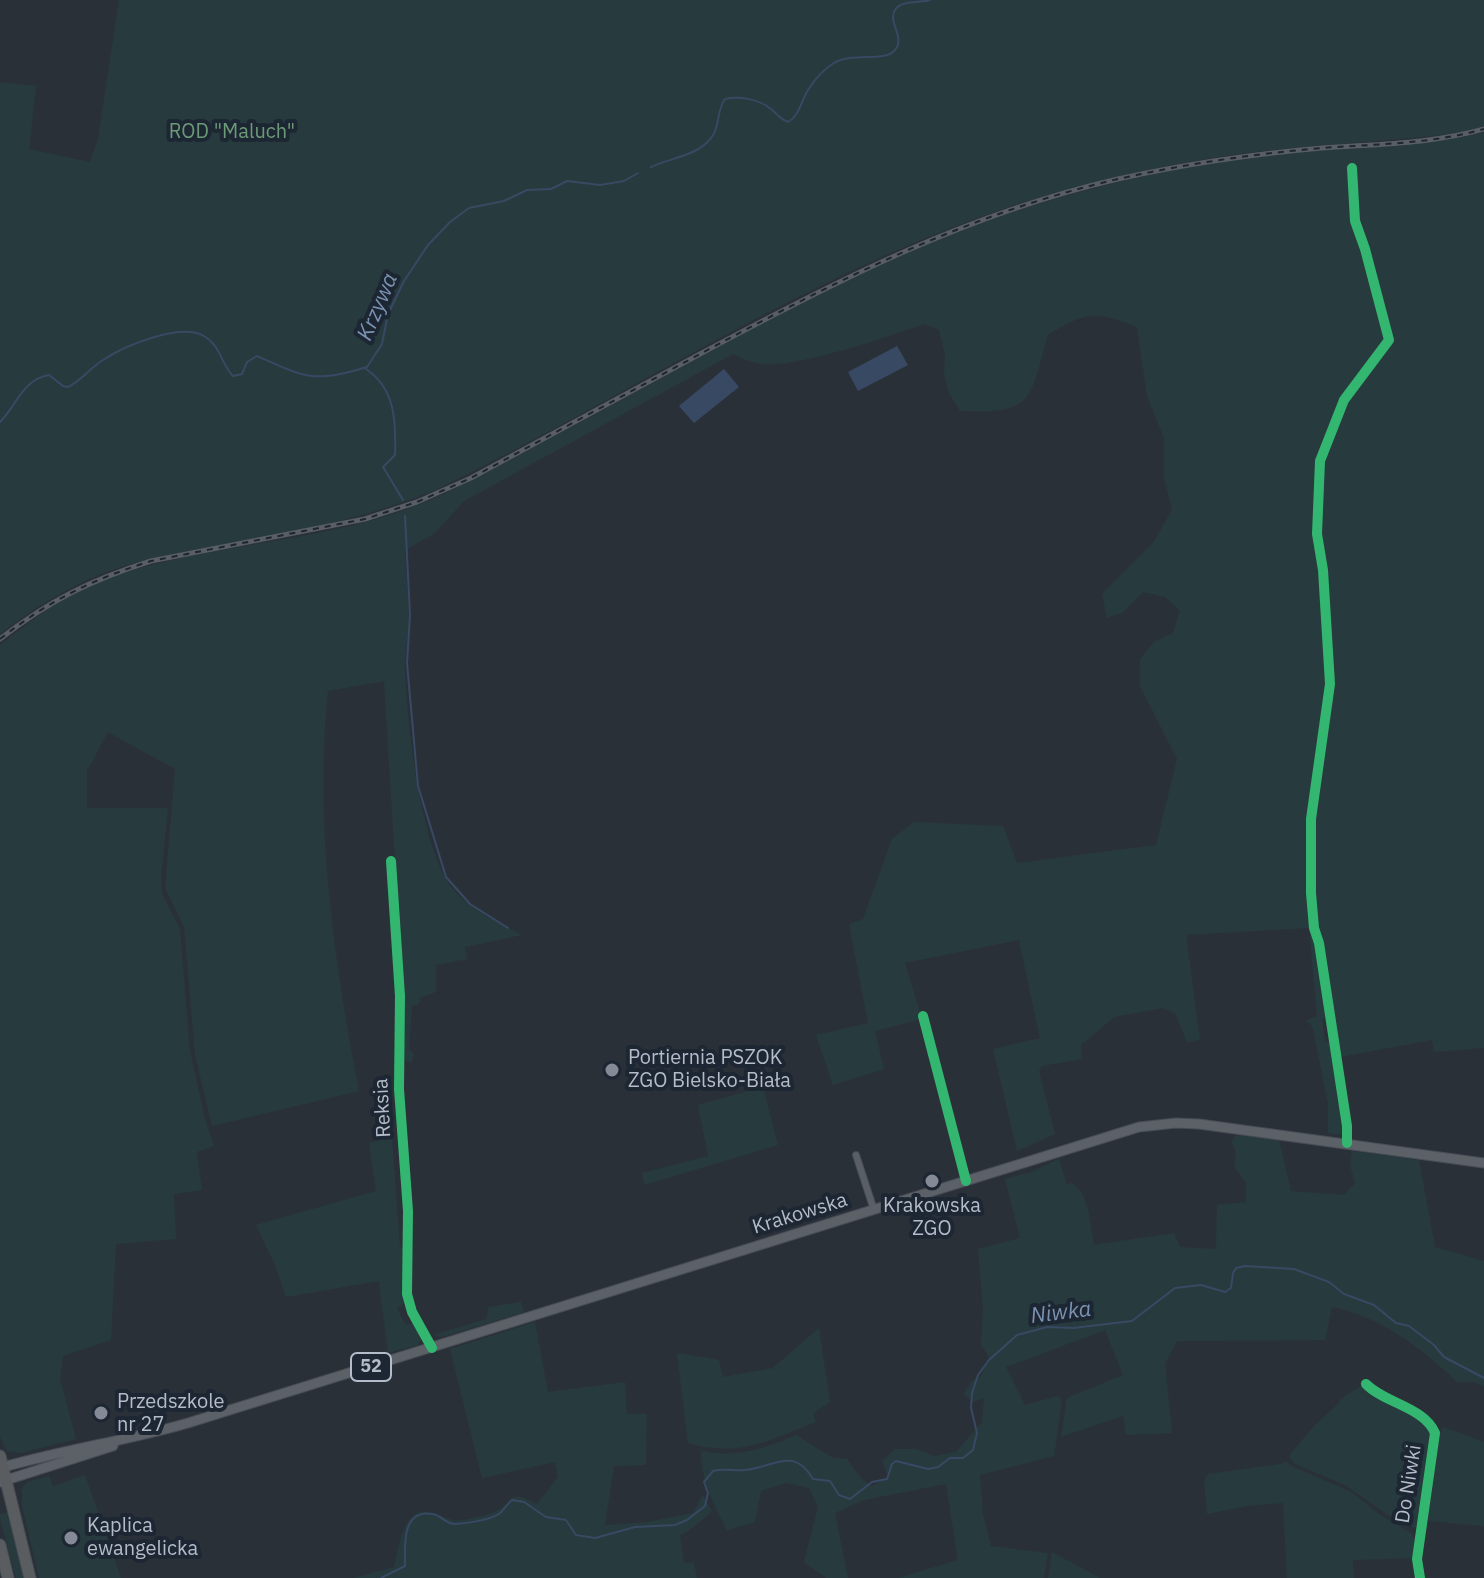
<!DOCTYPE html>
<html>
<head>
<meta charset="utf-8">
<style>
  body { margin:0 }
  canvas { display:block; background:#2a3038 }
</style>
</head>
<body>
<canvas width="1484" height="1578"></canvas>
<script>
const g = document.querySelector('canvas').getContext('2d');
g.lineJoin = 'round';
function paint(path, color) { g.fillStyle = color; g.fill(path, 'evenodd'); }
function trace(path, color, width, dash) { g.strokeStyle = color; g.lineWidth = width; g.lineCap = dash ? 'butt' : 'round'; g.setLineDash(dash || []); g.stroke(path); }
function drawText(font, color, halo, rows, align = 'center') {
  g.font = font + ' "IBM Plex Sans",sans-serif'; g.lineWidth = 8; g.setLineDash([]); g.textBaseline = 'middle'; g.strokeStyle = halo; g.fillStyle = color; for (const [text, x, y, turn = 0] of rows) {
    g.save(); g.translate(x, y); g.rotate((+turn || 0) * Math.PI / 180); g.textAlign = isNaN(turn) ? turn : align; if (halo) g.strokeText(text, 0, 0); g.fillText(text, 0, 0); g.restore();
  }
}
paint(new Path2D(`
  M119,0H1484V126C1457,135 1428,136 1400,139C1352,143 1304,146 1256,152C1186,160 1116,176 1048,195C828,259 638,392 433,491C377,513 320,527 262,538C209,548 156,554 106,572C67,587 33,609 0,634V82L36,86L29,149L90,162L98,139Z
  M1484,133V1048L1434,1052L1432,1040L1340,1057L1332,1015H1327V1018L1322,1019L1325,1042L1331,1041L1344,1123L1340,1135L1328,1133V1104L1313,1029L1310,1023L1305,1021L1317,1016L1309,928L1186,935L1200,1040L1187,1042L1175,1013L1163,1008L1114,1017L1081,1045L1082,1059L1042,1066L1039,1071L1055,1134L1017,1151L993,1049L1040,1038L1019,940L905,963L922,1019L875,1031L884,1069L833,1085L816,1035L868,1023L849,924L863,919L892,839L914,822L1003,826L1017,863L1156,845L1177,759L1140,686V659L1154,642L1173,633L1180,611L1165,597L1143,592L1123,612L1107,618L1102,594L1153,543L1172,510L1164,477V438L1147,396L1137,327C1095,310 1085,312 1048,335C1029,400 1035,414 960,411L949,393L944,375L945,355L939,330L925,324C888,336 792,371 756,363C748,361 740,357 733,354L464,501L435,533L405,550C406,572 408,594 409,616C410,633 405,649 405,665C406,717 420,849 453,889C471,911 499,921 522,935L465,947L467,959L436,965V992L421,997L418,1005H412L409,1049L414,1054L411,1063L402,1059L404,1005L384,681L328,691C314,824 334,960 359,1091L212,1126L195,1055L184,927L165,888L175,769L108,732L87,771V808H168L161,877L162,894L180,929L190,1051L205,1119L214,1146L197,1152L202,1190L174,1194L176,1239L116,1244L111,1340L63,1356L60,1379L76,1439L21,1453L7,1451L0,1437V645C29,623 59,598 93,584C198,542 314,546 418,505C463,487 505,462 547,440C674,374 797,297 930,243C1028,203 1133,174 1238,159C1320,148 1402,147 1484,133Z
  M763,1087L778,1145L644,1185L642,1173L708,1156L698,1105Z
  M1236,1135L1279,1140L1291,1191L1344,1195L1355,1183L1350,1165L1352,1151L1419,1160L1435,1247L1484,1261V1386L1473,1382H1457C1423,1349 1380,1316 1332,1307L1325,1340L1177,1341L1165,1364L1172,1433L1126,1435L1123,1416L1061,1437L1067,1398L1123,1375L1105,1330L1006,1367L1025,1405L1058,1396L1062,1400L1054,1456L980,1475L983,1514L991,1546L1048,1553L1044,1578H898L958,1560L946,1484L864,1500L835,1513L848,1578H826L804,1562L818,1507L809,1488L786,1483L761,1491L755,1522L727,1530C713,1503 701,1481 701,1451C736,1458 764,1449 796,1435L833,1458L847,1459L861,1478L872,1486L888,1477L882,1461L895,1449H916L934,1456L956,1452L982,1422L984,1398L973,1402L964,1394L971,1382L981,1376L989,1357L981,1345L983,1309L978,1249L1020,1238L1005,1179L1031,1172L1059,1159L1067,1185L1072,1182L1082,1193L1088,1209L1094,1245L1174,1233L1180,1247L1216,1249L1217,1205L1246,1202V1184L1234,1165L1236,1151L1231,1142Z
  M392,1137L400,1247L404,1248V1303L397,1309L406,1325L413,1323L420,1334L421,1340L418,1345L388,1353L379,1281L286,1297L276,1267L256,1225L376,1191L369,1143Z
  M521,1302L524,1312L442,1337L433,1335L487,1319L488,1307Z
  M535,1322L548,1392L625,1382L627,1414H647L646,1465L614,1466L605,1525L647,1522L693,1513L703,1495L712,1511L694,1527L680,1535L684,1563L694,1562L697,1578H353L394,1567C398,1553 400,1530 410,1519C428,1500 445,1525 463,1520C473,1518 485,1516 494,1512C515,1504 505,1487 537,1504L558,1477L555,1462L482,1478L450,1349Z
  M819,1328L830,1402L813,1413L816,1422C769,1440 741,1458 688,1443L677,1353L719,1360L723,1377L773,1368Z
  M1364,1384L1432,1430L1418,1526L1415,1528L1388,1515L1345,1485L1295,1464L1290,1458L1291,1453L1314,1426L1340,1402L1339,1400Z
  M1443,1427L1484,1442V1526L1429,1521L1424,1517L1437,1440Z
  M1286,1461L1290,1465L1351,1492L1379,1514L1411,1533L1416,1540L1415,1558L1353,1560L1354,1578H1287L1283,1503L1247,1506L1207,1514L1204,1480L1208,1474L1281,1464Z
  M85,1475L121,1578H39L22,1505V1488L28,1482L49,1476L53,1486Z
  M8,1512L24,1578H16L0,1519V1514Z
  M1052,1552L1100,1578H1048Z`), '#273a3e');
paint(new Path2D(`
  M897,346L908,365L858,391L848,372Z
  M724,369L739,387L694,423L679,406Z`), '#384963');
trace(new Path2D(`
  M651,167C670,158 702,155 713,135C720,124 717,109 725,99C740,96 759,99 771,109C778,115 780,119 788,122C800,115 801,101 808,90C814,80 823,70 834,63C853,52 884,62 894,51C907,38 887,23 895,10C901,0 920,3 930,0
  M366,369C396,389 396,423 395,455L383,467L403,500
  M0,422C17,405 22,380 49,375L63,386L68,387C82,380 90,368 103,360C124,346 181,322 204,336C221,346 221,364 233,376L242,374L247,362L257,356C306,378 314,383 367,367L382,344L388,314L404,281L428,245L450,222L469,208L504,201L527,190L551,189L567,181L600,185L624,181L638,173
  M405,516L410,615L407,663L418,786L446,877L470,904L508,928
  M381,1578L405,1566C405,1547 401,1508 433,1514C441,1515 445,1524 455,1524C467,1523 489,1520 499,1514C504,1510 506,1505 512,1500L524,1502L546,1517L566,1520L576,1535L595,1538L635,1527L675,1525L687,1520L705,1506L708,1493L704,1482L713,1471C724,1468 734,1471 745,1470C773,1468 793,1445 813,1479L830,1481L839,1495L850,1499L872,1482L887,1479L892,1464L896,1461L928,1469L938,1467L950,1458H963L973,1450L977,1433L971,1408L972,1393L978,1375L989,1360L1017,1335L1047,1327L1073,1328L1132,1321L1175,1288L1201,1285L1225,1292L1231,1288L1233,1273L1236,1268L1245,1266L1294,1269L1329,1282L1344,1294L1374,1305L1396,1323L1409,1326L1434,1345L1444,1357L1484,1378`), '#384963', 2);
const minor = new Path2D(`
  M391,861L400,996L399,1089L408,1211L407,1294L412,1312L432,1348
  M923,1016L966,1181
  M1347,1143V1126L1319,943L1314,928L1311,893V819L1330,684L1323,570L1317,534L1320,461L1344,400L1389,340L1365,249L1355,221L1352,168
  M856,1155L874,1210
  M1366,1384C1384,1403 1424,1407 1435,1433L1417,1559L1420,1578`);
const primary = new Path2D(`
  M0,1468C62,1450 126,1441 188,1423L1139,1127L1176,1123L1199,1124L1484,1163
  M0,1482L113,1446`);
const motorway = new Path2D(`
  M0,1456L30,1578
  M0,1545L8,1578`);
trace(minor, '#484c53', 8);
trace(primary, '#484c55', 11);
trace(motorway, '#474c53', 13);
trace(minor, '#5a5e66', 6);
trace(primary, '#5c6168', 9);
trace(motorway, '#5a5d60', 11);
const rail = new Path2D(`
  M0,639C50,600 91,580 151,561L365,519L417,502L471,478C547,437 624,395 700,354C836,281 966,214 1118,179C1185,164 1253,154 1322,148C1376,144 1432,144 1484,129`);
trace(rail, '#595d64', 5);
trace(rail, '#1d2633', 2, [6]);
trace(new Path2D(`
  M391,861L400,996L399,1089L408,1211L407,1294L412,1312L432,1348
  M923,1016L966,1181
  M1347,1143V1126L1319,943L1314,928L1311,893V819L1330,684L1323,570L1317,534L1320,461L1344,400L1389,340L1365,249L1355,221L1352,168
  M1366,1384C1384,1403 1424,1407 1435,1433L1417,1559L1420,1578`), '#33b770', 10);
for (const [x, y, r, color] of [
  [612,1070,8,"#848b96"],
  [932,1181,8,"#848b96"],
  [101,1413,8,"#848b96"],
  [71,1538,8,"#848b96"]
]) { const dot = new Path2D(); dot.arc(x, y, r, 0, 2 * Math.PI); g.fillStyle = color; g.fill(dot); trace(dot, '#1d2633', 3); }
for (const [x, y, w] of [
  [371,1367,40]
]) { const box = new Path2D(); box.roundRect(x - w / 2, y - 14, w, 28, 6); g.fillStyle = '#1d2633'; g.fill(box); trace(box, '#b4bcc9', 2); }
drawText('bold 18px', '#b4bcc9', null, [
  ["52",371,1367]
]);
drawText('20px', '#6b9a76', '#1d2633', [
  ["ROD \"Maluch\"",232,132]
]);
drawText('20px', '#b4bcc9', '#1d2633', [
  ["Portiernia PSZOK",628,1058],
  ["ZGO Bielsko-Biała",628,1081],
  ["Krakowska",932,1206,"center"],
  ["ZGO",932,1229,"center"],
  ["Przedszkole",117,1402],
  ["nr 27",117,1425],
  ["Kaplica",87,1526],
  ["ewangelicka",87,1549]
], 'left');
drawText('20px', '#b4bcc9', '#1d2633', [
  ["Reksia",383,1108,-93],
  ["Krakowska",800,1214,-17],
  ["Do Niwki",1409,1484,-81]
]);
drawText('italic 22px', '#7c92b1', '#1d2633', [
  ["Krzywa",378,307,-67],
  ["Niwka",1061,1313,-7]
]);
</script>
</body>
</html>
